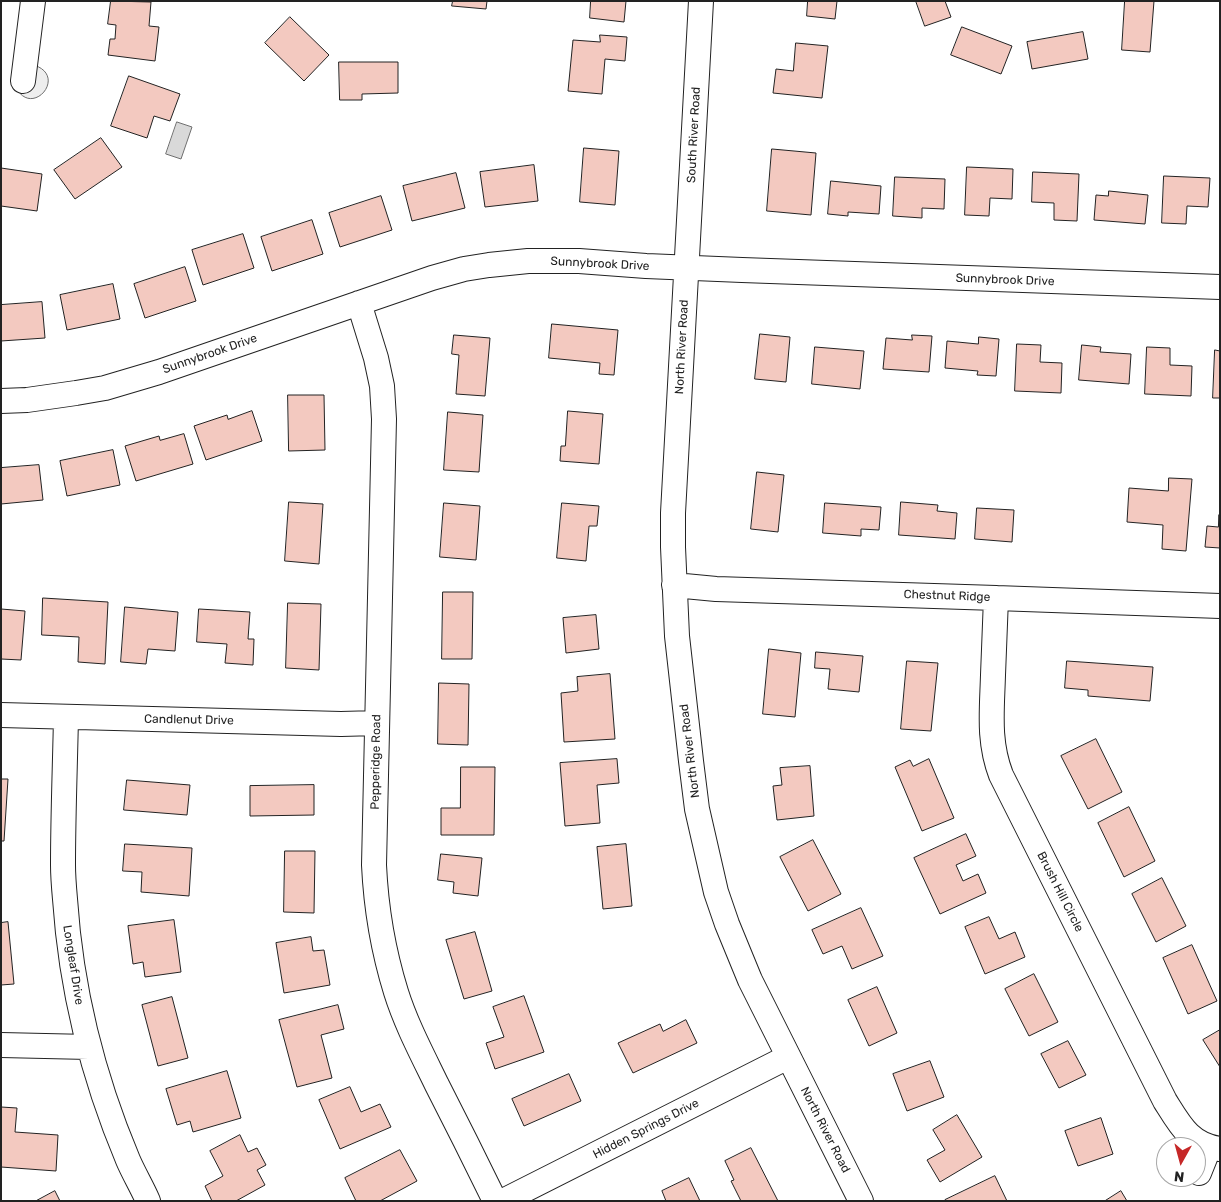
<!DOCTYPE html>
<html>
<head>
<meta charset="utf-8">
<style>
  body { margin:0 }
  #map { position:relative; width:1221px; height:1202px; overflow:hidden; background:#fff; font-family:Rubik,sans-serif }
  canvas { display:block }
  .frame { position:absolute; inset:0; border:2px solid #222; pointer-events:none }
  .north { position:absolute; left:1156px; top:1137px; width:50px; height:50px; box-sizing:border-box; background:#fff; border:1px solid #a7a7a7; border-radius:50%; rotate:187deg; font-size:14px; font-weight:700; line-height:20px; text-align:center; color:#222 }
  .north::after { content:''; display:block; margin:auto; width:18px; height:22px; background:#c62828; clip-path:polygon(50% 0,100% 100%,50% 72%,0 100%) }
</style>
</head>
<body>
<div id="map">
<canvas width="1221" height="1202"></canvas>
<div class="frame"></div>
<div class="north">N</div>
</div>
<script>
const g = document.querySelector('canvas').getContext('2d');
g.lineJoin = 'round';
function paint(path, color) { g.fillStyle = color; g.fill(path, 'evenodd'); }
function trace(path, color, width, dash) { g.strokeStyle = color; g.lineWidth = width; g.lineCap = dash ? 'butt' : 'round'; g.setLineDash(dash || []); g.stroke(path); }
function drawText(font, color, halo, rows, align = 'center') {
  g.font = font + ' Rubik,sans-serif'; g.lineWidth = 4; g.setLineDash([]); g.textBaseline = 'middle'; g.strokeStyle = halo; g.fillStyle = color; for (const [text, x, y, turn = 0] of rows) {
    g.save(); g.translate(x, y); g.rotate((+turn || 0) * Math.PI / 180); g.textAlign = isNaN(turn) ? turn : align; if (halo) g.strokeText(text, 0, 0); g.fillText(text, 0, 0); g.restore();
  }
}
const green = new Path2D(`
  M30,64C73,73 29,124 14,83Z`);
paint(green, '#eee');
trace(green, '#6f6f6f', 1);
const water = new Path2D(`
  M177,122L192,127L181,159L166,154Z`);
paint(water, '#d9d9d9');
trace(water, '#6f6f6f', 1);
const building = new Path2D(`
  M111,1L151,2L149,26L159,27L155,61L108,55L110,39H115L116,25L108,24Z
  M453,1H487L486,9L452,6Z
  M591,1H626L624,22L590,18Z
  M808,1H837L835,19L807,16Z
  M916,1H945L951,17L925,26Z
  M1125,1H1154L1150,52L1122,50Z
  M290,17L329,55L304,81L265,43Z
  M962,27L1012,46L1001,74L951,55Z
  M1083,32L1088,59L1032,69L1027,42Z
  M600,35L627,37L625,61L605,59L602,94L568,91L573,40L600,42Z
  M796,43L828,46L822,98L773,93L776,69L793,71Z
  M339,62H398V93L362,94V100H340Z
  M129,76L180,94L170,121L154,116L147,138L111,126Z
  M101,138L122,167L75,199L54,170Z
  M584,148L619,151L615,205L580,202Z
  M772,149L816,153L811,215L767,211Z
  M534,165L538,201L485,207L480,172Z
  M967,167L1013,169L1012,199L990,198L989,216L965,215Z
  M1,168L42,174L37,211L1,206Z
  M1033,172L1079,174L1077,221L1054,220V203L1032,202Z
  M456,173L465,208L412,221L403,186Z
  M1164,176L1210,178L1208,207L1187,206L1186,224L1162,223Z
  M895,177L945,179L944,209L922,208V218L893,216Z
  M831,181L881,186L879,214L848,212V216L828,214Z
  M1109,191L1148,195L1145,224L1094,220L1096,195L1108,196Z
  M381,196L392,230L340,247L329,213Z
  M312,220L323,254L272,271L261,237Z
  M243,234L254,268L203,285L192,250Z
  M185,267L196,301L145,318L134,284Z
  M113,284L120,319L67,330L60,295Z
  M42,302L45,338L1,341V305Z
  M552,324L618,330L614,375L599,374L600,363L549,358Z
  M760,334L790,337L786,382L755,379Z
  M454,335L490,338L485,396L456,394L459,355L452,354Z
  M912,335L932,336L929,372L883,369L886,338L912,340Z
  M979,337L999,339L996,376L977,375L978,371L945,368L947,341L978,344Z
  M1017,344L1041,345L1040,362L1062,363L1061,393L1015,391Z
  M1082,345L1101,347L1100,352L1131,354L1129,384L1079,380Z
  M815,347L864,351L860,389L812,384Z
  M1147,347L1170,348V365L1192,366L1191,396L1145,394Z
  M1215,350L1220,351V398H1213Z
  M288,395H324L325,450L289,451Z
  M252,411L262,441L206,460L194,426L227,415L228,419Z
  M568,411L603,414L599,464L560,461L561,446H565Z
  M448,412L483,415L479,472L444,470Z
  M184,434L193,464L136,481L125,446L159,436L160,440Z
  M113,450L120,485L67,496L60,461Z
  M39,465L43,500L1,504V468Z
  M757,472L784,475L778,532L751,529Z
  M1169,478L1192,479L1186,551L1162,549L1163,525L1127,522L1129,488L1168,491Z
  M289,502L323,504L319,564L285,561Z
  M901,502L938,505L937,511L957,513L955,539L899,535Z
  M444,503L480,506L476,560L440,557Z
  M562,503L599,506L597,526H589L586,561L557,558Z
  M825,503L881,507L879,530L861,529V536L823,533Z
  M977,508L1014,510L1012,542L975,539Z
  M1219,515L1220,548L1205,547L1207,526L1218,527Z
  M443,592H473L472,659H442Z
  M43,598L108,602L105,664L78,662L79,637L42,635Z
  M288,603L321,604L319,670L286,668Z
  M125,607L178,612L175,651L148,649L146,664L121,662Z
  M1,609L25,611L21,660L1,659Z
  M199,609L250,612L248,639H254L253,665L225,663L227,644L197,642Z
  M596,615L599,649L566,653L563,618Z
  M769,649L801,653L795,717L763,714Z
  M816,652L863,656L859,692L828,689L830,669L815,668Z
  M907,661L938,663L931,731L901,729Z
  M1067,661L1153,667L1150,701L1088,696V690L1065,688Z
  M610,674L615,739L564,742L561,693L578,691L577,677Z
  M439,683L469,684L468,745L438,744Z
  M1096,739L1122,792L1088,809L1061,756Z
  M617,759L619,783L597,785L600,823L565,826L560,763Z
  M929,759L954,818L922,831L895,767L910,760L913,766Z
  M810,766L814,816L777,820L773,786L782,785L780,768Z
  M461,767H495L494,835H441V808H460Z
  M1,779H8L4,841H1Z
  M127,780L190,785L187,815L124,810Z
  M314,785V815L250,816V786Z
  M1129,807L1155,861L1124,877L1098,823Z
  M966,834L976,856L956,865L963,881L978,874L986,893L940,914L914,858Z
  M813,840L841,894L808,911L780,857Z
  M125,844L192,848L189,896L141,892L142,872L123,871Z
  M626,844L632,906L603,909L597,847Z
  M285,851H315L314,913L284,912Z
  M441,854L482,858L478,896L453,893L454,882L438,880Z
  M1162,878L1186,926L1156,942L1132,894Z
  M861,908L883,956L852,969L842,946L823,954L812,930Z
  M989,917L999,939L1015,932L1025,957L985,974L965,927Z
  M174,920L181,972L145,977L143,962L133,964L128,926Z
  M8,922L14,984L1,985V923Z
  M475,932L492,991L464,999L446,940Z
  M311,937L313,951L324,950L330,985L284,993L276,943Z
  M1192,945L1217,1001L1188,1014L1163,958Z
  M1034,974L1058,1022L1029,1036L1005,989Z
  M877,987L897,1033L869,1046L848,1000Z
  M524,996L544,1052L495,1069L486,1043L504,1037L493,1007Z
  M172,997L188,1058L158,1066L142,1005Z
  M338,1005L344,1029L321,1035L332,1078L297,1087L279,1020Z
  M686,1020L697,1043L633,1073L618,1043L660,1024L663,1031Z
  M1220,1030V1067L1203,1040Z
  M1068,1041L1086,1075L1059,1088L1041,1054Z
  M930,1061L944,1097L907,1111L893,1074Z
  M227,1071L241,1118L193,1132L190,1121L177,1125L166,1089Z
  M569,1074L581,1101L524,1126L512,1099Z
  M350,1087L361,1112L380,1104L391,1127L340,1149L319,1100Z
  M1,1107L17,1108L15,1132L58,1135L56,1171L1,1167Z
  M957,1115L982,1157L940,1182L927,1160L945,1150L933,1130Z
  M1101,1118L1113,1154L1078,1166L1065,1131Z
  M240,1135L248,1152L257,1148L266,1165L257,1170L265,1185L236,1201H212L205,1186L223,1176L210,1151Z
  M751,1148L778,1201H741L731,1181L734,1180L725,1161Z
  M400,1150L417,1181L380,1201H356L345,1178Z
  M995,1176L1007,1201H945V1200Z
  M689,1178L700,1201H666L662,1191Z
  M55,1191L60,1201H36Z
  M1121,1191L1127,1201H1105Z`);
paint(building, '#f3c9c0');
trace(building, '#222', 1);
const minor = new Path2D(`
  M701,1L673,513V547L677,636L691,761L697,809L716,892L727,924L750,980L861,1201
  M23,81L33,1
  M359,303L376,358L382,386L384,419L374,865C376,908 383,950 396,992C406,1024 422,1054 437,1085C457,1124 476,1162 495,1201
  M1,401L27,400L76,393L105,388L159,372L432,278L464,269L489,265L528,261H579L646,266L742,270L1220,287
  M674,585L716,589L996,598L1220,606
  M996,598C995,623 994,649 993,675C992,711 988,741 1001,775L1165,1101C1180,1125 1190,1145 1220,1149
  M1,715L341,724L377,723
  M66,717C65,766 63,816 63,865C63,876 64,888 65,899C71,989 93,1077 128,1160C134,1174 142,1187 148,1201
  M1,1045L89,1047
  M1199,1173L1209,1148
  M503,1201L788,1057`);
trace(minor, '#222', 26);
trace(minor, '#fff', 24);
drawText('12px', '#222', '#fff', [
  ["South River Road",694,135,-87],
  ["Sunnybrook Drive",600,264,3],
  ["Sunnybrook Drive",1005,280,2],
  ["North River Road",682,347,-87],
  ["Sunnybrook Drive",210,354,-19],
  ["Chestnut Ridge",947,596,2],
  ["Candlenut Drive",189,720,1],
  ["North River Road",690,751,-97],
  ["Pepperidge Road",376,762,-89],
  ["Brush Hill Circle",1060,892,63],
  ["Longleaf Drive",73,965,81],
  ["Hidden Springs Drive",646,1129,-27],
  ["North River Road",825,1130,63]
]);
</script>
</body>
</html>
